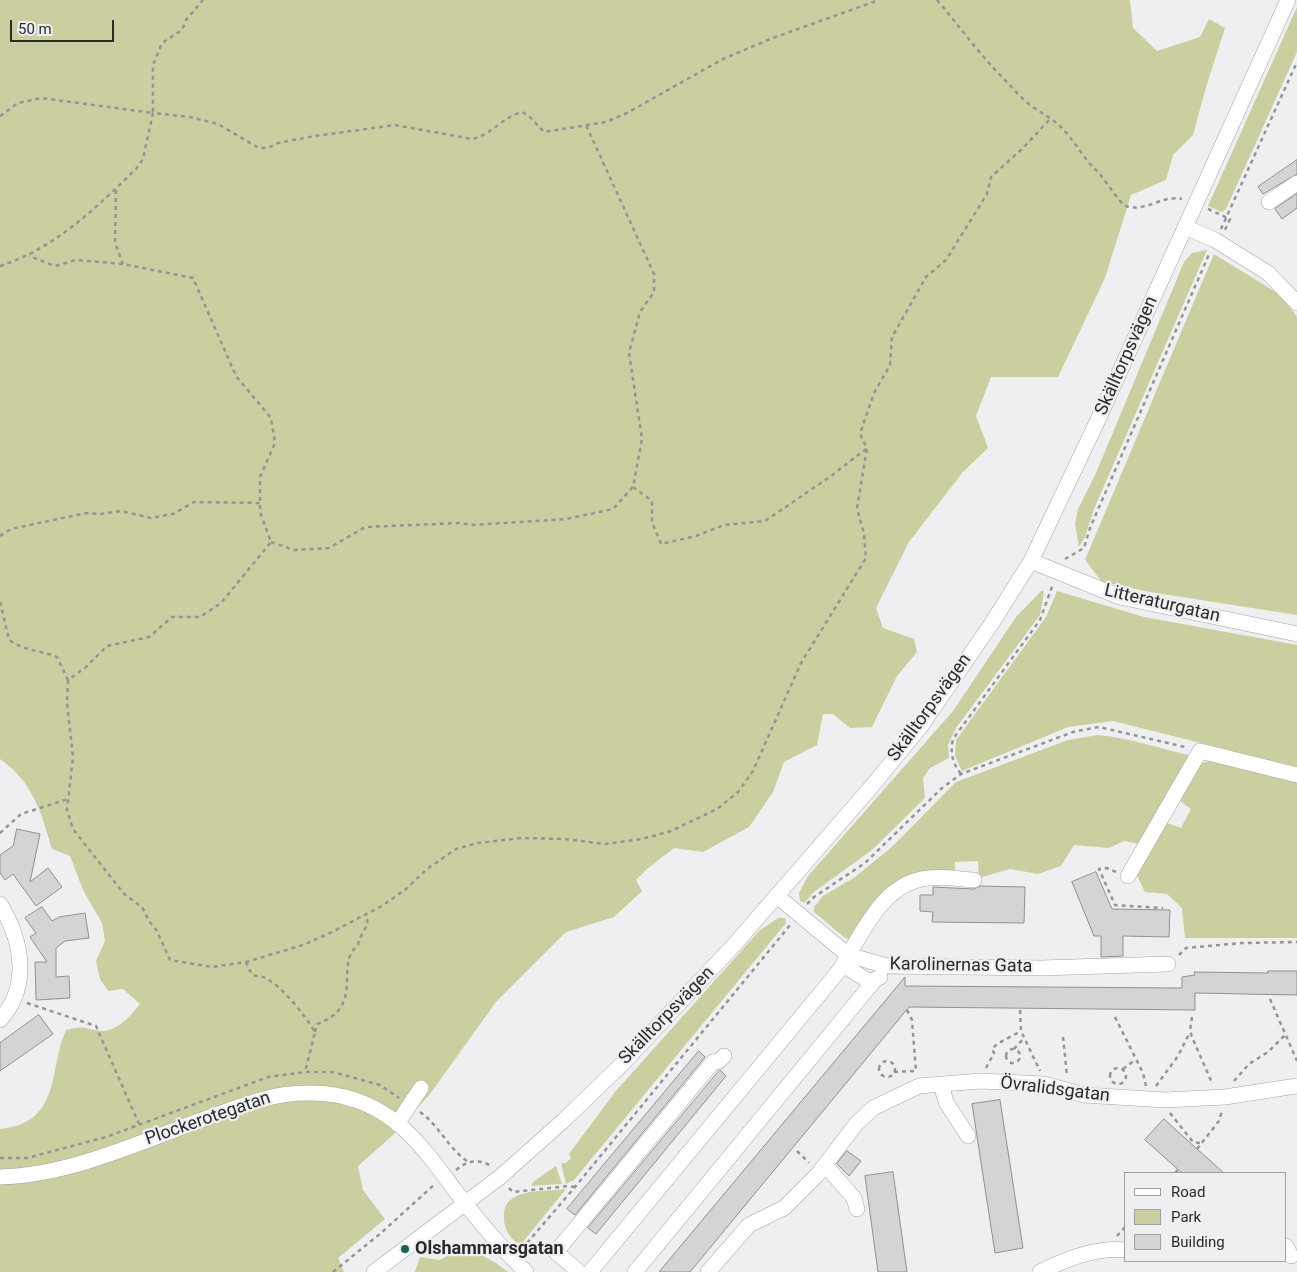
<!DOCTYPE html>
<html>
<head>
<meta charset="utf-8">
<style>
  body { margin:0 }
  #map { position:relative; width:1297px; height:1272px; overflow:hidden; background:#eeeff1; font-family:Roboto,sans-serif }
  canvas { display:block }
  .legend { position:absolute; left:1124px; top:1172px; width:162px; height:90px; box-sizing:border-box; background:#eeeff1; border:1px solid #a0a0a2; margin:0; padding:6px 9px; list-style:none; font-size:15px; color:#2a2a2b }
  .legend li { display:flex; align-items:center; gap:10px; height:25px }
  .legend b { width:25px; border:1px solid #a0a0a2 }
  .scale { position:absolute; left:10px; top:20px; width:104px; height:22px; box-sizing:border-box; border:2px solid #2a2a2b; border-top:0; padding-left:6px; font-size:15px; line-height:18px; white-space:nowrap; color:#2a2a2b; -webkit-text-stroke:4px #eeeff1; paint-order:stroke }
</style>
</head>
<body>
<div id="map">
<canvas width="1297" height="1272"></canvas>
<ul class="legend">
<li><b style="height:6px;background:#fff"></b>Road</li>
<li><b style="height:14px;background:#cbcf9f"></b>Park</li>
<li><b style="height:14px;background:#d3d4d6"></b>Building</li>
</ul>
<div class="scale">50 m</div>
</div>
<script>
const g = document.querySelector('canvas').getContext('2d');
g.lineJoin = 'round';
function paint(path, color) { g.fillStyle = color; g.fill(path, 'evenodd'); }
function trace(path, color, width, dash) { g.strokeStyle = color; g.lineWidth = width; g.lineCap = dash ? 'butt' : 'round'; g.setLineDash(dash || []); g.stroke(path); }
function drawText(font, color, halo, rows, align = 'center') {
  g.font = font + ' Roboto,sans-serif'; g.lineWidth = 4.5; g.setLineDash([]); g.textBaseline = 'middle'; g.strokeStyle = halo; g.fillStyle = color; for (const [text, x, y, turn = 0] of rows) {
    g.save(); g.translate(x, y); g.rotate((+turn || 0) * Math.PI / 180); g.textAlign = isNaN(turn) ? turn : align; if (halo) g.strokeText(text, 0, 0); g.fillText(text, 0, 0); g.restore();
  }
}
paint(new Path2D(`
  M0,0H1130L1133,28L1157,51L1200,37L1209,19L1225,28L1206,87L1193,135L1173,155L1166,180L1131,195L1105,278L1058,377H991L976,416L988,448L963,472L909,542L876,608L883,628L914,639L917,652L897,676L872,727L850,728L833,714H823L817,745L784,762L773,792L749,827L703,852L674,848L647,869L636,880L642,891L614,917L566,932L496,1002L430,1094L393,1135L358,1166L363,1190L385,1219L338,1258L344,1272H0V1129C62,1123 48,1070 66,1030C87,1025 83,1029 101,1031C117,1032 131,1015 140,1004L123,989L108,991L100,979L96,961L105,941L102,923L83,890L70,856L52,849C41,812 33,782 0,759Z
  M1297,7V52L1226,209L1222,212L1208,206Z
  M1207,250L1094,509L1085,537L1079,547L1075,524L1078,509L1096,473L1184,262L1192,253Z
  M1214,254L1282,296L1297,317V615L1150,592L1102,582L1085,560Z
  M1041,591H1044L1040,615L956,728L948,745L949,758L930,768L923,778L925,798L872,850L814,892L804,903L800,901L799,893L808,876L953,711L1016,617Z
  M1057,591L1144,617L1297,645V767L1113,721L1068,727L962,771L955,756L956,740L1046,617Z
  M1098,735C1130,738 1161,749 1193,756L1140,844L1124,841L1109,848L1074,845L1061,866L1038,874L1010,869L979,878L978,861L955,862V872L921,874L851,940L845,938L814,912V907L823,896L855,877L893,846L956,782L1068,740Z
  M1214,760L1297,782V938H1185L1182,908L1167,894L1145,892L1135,871L1164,822L1181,828L1191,809L1181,802L1179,797L1197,764Z
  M778,918H785L786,923L574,1180L566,1184L561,1163H566L571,1158L569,1154L615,1092L759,931Z
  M556,1166L562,1184L531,1186L533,1182Z
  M566,1189L522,1243L518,1244C509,1237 504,1229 504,1218C502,1187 543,1192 566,1189Z
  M465,1246L496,1263L508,1272H415L420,1257L440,1260Z`), '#cbcf9f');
const building = new Path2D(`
  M1297,160V174L1263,194L1258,187Z
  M1297,194V208L1282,219L1275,209Z
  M17,829L40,834L30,882L48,868L62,887L36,906L13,874L5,880L0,873V855L13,846Z
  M1096,872L1112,909L1170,910L1169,937L1123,936V956L1101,957V936H1094L1072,882Z
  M981,886L1025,887L1024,923L932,922L933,912L920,911V895H933V887L973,889Z
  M42,907L52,921L59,917L85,913L89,938L65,941L56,948V977L69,976L70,998L36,1000L35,962H47L30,937L36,933L25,918Z
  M1268,971H1297V995L1195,993V1010L909,1007L690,1272H659L905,977V986L1182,988V977L1195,975L1194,972L1268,973Z
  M39,1015L53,1034L0,1071V1043Z
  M699,1051L705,1057L575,1215L567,1209Z
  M720,1070L726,1076L596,1234L588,1228Z
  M1000,1100L1023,1248L995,1253L972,1104Z
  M1164,1119L1197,1149L1224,1173H1182L1145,1140Z
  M847,1151L861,1161L849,1176L837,1164Z
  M893,1172L907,1272H878L865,1176Z`);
paint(building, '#d3d4d6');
trace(building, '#8f9092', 1);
const minor = new Path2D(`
  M1269,202L1297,183
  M1185,227L1215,240L1268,273L1297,303
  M1031,561L1120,597L1297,634
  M1128,876L1200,751L1297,775
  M777,896L848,955L887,966L1041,968L1168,964
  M0,904C22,940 31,986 0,1020
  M843,965L870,982L880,977
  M941,1084L946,1102L968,1136
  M397,1124L421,1088
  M826,1166L854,1198L857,1209
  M0,1177C75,1175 148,1138 218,1114C246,1104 275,1093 306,1093C339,1092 371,1102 397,1123C420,1142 437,1166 454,1189C476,1218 500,1247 526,1272
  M1286,1246L1291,1256
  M374,1272L500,1177L564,1120L621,1065L734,945L872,786L921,726L992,623L1031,561L1096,424L1288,0
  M579,1272L556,1252L713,1062L719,1061L724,1056
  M590,1272L838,972C861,938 880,883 928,878C943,876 959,879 974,880
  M635,1272L874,981
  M708,1272L749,1225L784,1208L818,1174L856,1124L873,1108L919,1086L980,1081L1044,1084L1084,1095L1165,1100L1225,1097L1297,1086
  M1040,1272C1066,1259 1096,1247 1126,1250`);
trace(minor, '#a3a4a6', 16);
trace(new Path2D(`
  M937,0C961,28 982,58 1009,84C1016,92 1024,101 1033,107C1043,114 1053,119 1061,127C1074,140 1083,158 1097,171C1105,179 1119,203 1126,206C1144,213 1164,194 1182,199
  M0,116L18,103L41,98L153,113V65L162,43L182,30L186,20L203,0
  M116,190L115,243L123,264
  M1208,209L1230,219L1225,230
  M1221,229L1297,62
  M0,266C54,249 96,208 136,169L143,159L153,113L190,117L218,124L259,148H268L278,143L315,136L395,125L472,139C491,135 503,117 522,112L529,116L544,132L606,122L627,113L723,59L770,39L879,0
  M633,487L652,501V522L661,544L696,536L724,525L765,521L831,476L866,449
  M0,536L11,529L86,513L100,514L121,511L151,518L173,514L194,502L260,503
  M271,542L294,550L329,548L365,527L459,523L473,525L566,519L613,509L633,487L642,439L629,353L640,312L654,292V274L586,125
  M1065,559L1084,548L1090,528L1210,252
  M0,602L9,640C25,651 39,650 57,657L68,680L86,667L107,646L149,637L172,617H200L221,603L271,542L260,512V477L275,443L271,418L236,376L193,278L123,264L76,260L55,266L29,256
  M68,680L67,703L73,757L67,810L73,829L124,894L142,907L149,921L157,931L170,960L212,967L246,962L303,945L328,934L382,906L406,889L427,869L456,849L478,843L521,838L564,839L605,844L642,839L671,831L717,809L738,792L753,771L801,663L866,558L864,534L857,508L867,448L860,434L874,393L890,365L892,337L926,277L946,260L987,194L991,177L1022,149L1051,118
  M961,774C952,762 950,753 953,739L1040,620L1053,584
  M0,833L21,814L68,799
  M1116,872L1107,868L1099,869L1115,905L1163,908
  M807,904L814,897L865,863L942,788L961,774L1073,732L1099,727L1185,747
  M1179,955L1186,948L1242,943L1297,942
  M246,962L252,975C257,976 263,976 267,979C284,988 305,1016 315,1032L305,1072
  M1270,999L1297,1061
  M27,1003L96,1026L139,1124
  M907,1010L912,1020L916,1072
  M1020,1010L1021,1031L1040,1071
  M1115,1017L1143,1073L1146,1086
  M1192,1017L1190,1031L1192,1037L1212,1083
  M315,1032L317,1024C367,1006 333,965 358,945C360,933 371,926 366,915
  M1063,1037L1067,1076
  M1014,1049L1024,1038
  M1006 1056a7 7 0 1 1 14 0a7 7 0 1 1-14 0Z
  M879 1069a8 8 0 1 1 16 0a8 8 0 1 1-16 0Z
  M986,1068L994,1053L992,1049L997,1044L1021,1031
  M1110 1076a8 8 0 1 1 16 0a8 8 0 1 1-16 0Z
  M1123,1069L1135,1060
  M894,1072L915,1071
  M1234,1081L1249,1064L1268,1052L1285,1035
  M1156,1086L1178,1056L1190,1032
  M420,1112C439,1125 448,1148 467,1161
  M1170,1113L1193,1142L1200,1143
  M1197,1149L1219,1121L1222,1111
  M797,1151L809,1163
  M0,1158H27L106,1137L268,1077L305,1072H333L380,1085L399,1098
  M456,1170C467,1161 478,1158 491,1166
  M1175,1173L1178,1170
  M509,1188L513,1192L568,1186L575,1187
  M1117,1236L1126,1226
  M522,1249L575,1187L791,924
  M333,1272L381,1233L435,1184`), '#949596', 2.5, [4, 4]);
trace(minor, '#fff', 15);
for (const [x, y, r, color] of [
  [405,1249,5,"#1a6257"]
]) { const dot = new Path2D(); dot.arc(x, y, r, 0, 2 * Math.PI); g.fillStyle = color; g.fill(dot); trace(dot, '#eeeff1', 2); }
drawText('18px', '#2a2a2b', '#eeeff1', [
  ["Skälltorpsvägen",1127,356,-66],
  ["Litteraturgatan",1162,604,13],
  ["Skälltorpsvägen",930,708,-54],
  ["Karolinernas Gata",961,966,1],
  ["Skälltorpsvägen",667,1016,-46],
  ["Övralidsgatan",1055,1090,7],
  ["Plockerotegatan",208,1119,-19]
]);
drawText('bold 18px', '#2a2a2b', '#eeeff1', [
  ["Olshammarsgatan",415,1249]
], 'left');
</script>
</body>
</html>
